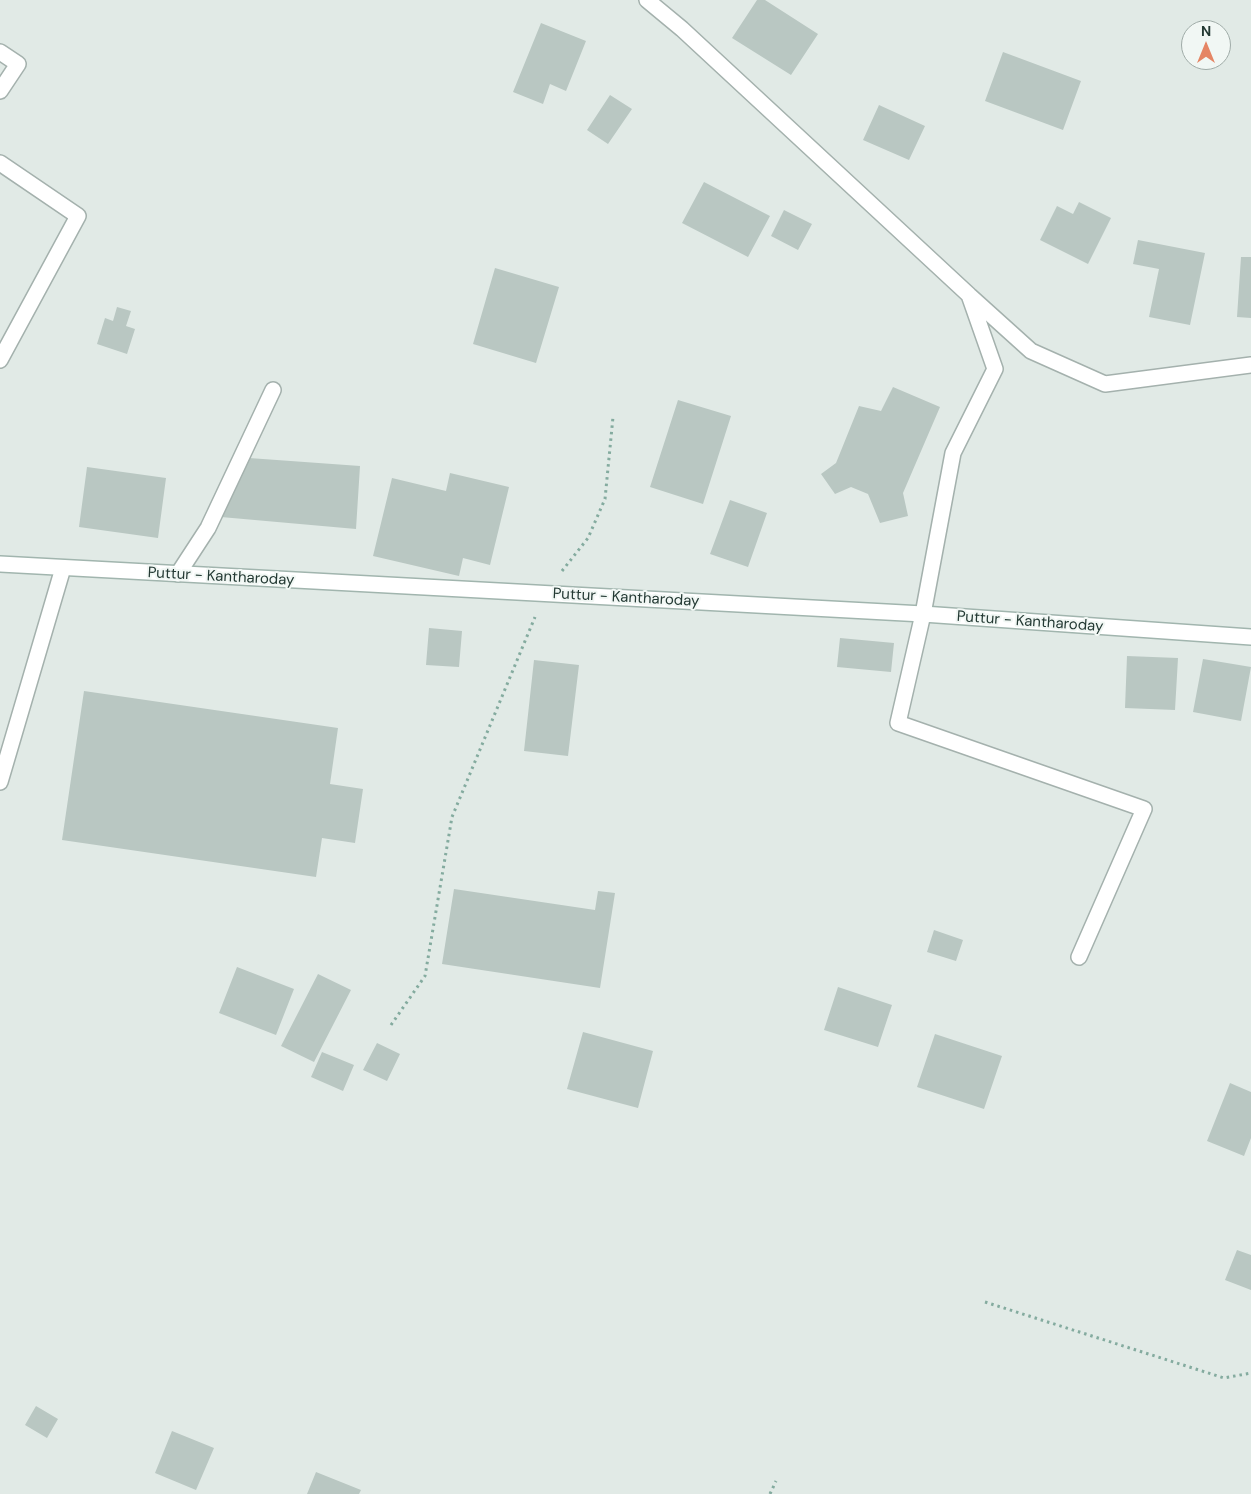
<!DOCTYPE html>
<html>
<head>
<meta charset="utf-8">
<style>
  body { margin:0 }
  #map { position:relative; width:1251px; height:1494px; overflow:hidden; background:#e1eae6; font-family:"DM Sans",sans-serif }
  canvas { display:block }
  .north { position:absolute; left:1181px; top:20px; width:50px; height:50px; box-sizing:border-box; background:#f1f7f4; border:1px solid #9faba7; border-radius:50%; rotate:0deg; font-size:14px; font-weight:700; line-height:20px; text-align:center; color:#233933 }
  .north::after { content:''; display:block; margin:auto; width:18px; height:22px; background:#e58564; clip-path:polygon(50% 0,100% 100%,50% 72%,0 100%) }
</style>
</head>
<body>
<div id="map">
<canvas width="1251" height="1494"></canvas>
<div class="north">N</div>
</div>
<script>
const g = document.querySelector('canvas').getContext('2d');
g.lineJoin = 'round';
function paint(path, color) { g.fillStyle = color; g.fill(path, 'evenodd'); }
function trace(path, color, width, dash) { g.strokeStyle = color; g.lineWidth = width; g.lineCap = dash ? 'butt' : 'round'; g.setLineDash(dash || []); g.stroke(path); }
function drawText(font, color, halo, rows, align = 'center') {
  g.font = font + ' "DM Sans",sans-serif'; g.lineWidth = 4; g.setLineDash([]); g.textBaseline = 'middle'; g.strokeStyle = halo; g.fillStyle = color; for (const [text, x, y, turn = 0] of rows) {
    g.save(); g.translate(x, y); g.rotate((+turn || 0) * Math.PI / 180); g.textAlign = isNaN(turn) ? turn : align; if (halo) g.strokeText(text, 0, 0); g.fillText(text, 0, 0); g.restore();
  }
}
paint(new Path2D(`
  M757,0H765L818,34L791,75L732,38Z
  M541,23L586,41L566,91L550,84L543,104L513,92Z
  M1003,52L1081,81L1063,130L985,101Z
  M610,95L632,109L608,144L587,130Z
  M879,105L925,126L909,160L863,140Z
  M704,182L770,216L748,257L682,223Z
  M1079,202L1111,218L1088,264L1040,240L1057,206L1073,214Z
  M784,210L812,224L798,250L771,236Z
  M1138,240L1205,253L1190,325L1149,317L1159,269L1133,264Z
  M1241,257H1251V318L1237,317Z
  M495,268L559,287L536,363L473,344Z
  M117,307L131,311L126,326L135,329L127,354L97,344L105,318L113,321Z
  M893,387L940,407L903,493L908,516L880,523L868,494L851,487L835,494L821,474L836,463L859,406L881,411Z
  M678,400L731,416L703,504L650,487Z
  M249,458L360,466L356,529L221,517Z
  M87,467L166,478L158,538L79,527Z
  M450,473L509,487L490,565L463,558L459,576L373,556L392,478L446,491Z
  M730,500L767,513L748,567L710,554Z
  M429,628L462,631L459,667L426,665Z
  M840,638L894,643L891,672L837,667Z
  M1127,656L1178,658L1175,710L1125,708Z
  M1203,659L1251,667L1241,721L1193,712Z
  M534,660L579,665L568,756L524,751Z
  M84,691L338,728L330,784L363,789L355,843L322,838L316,877L62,840Z
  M454,889L595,910L598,891L615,893L600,988L442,964Z
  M934,930L963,940L956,961L927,952Z
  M237,967L294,989L276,1035L219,1013Z
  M318,974L351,990L314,1062L281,1046Z
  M838,987L892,1005L878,1047L824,1030Z
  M583,1032L653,1051L638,1108L567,1089Z
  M935,1034L1002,1056L984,1109L917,1087Z
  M377,1043L400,1054L387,1081L363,1070Z
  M322,1052L354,1065L343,1091L311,1077Z
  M1230,1083L1251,1092V1138L1244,1156L1207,1141Z
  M1237,1250L1251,1255V1290L1225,1280Z
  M36,1406L58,1419L47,1438L25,1425Z
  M172,1431L214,1448L196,1490L155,1473Z
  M316,1472L361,1490L359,1494H307Z`), '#b9c7c2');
const minor = new Path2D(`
  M647,0L682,29L969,295L995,369L953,453L923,614L898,723L1144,809L1079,957
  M0,52L18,64L0,91
  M0,163L78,216L0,360
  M970,296L1031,351L1105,384L1251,365
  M178,574L208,528L273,390
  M0,782L63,568`);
const secondary = new Path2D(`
  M0,564L923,614L1251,637`);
trace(minor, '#a4b1ad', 18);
trace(secondary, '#a1b5ae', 18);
trace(new Path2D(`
  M562,571L588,538L605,499L613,417
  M391,1025L425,976L452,817L535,617
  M985,1302L1224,1378L1251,1373
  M770,1494L776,1481`), '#84ab9f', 3, [2.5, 4]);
trace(minor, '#fff', 15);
trace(secondary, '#fff', 15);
drawText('15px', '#233933', '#f1f7f4', [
  ["Puttur - Kantharoday",221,577,3],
  ["Puttur - Kantharoday",626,598,3],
  ["Puttur - Kantharoday",1030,622,4]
]);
</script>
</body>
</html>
